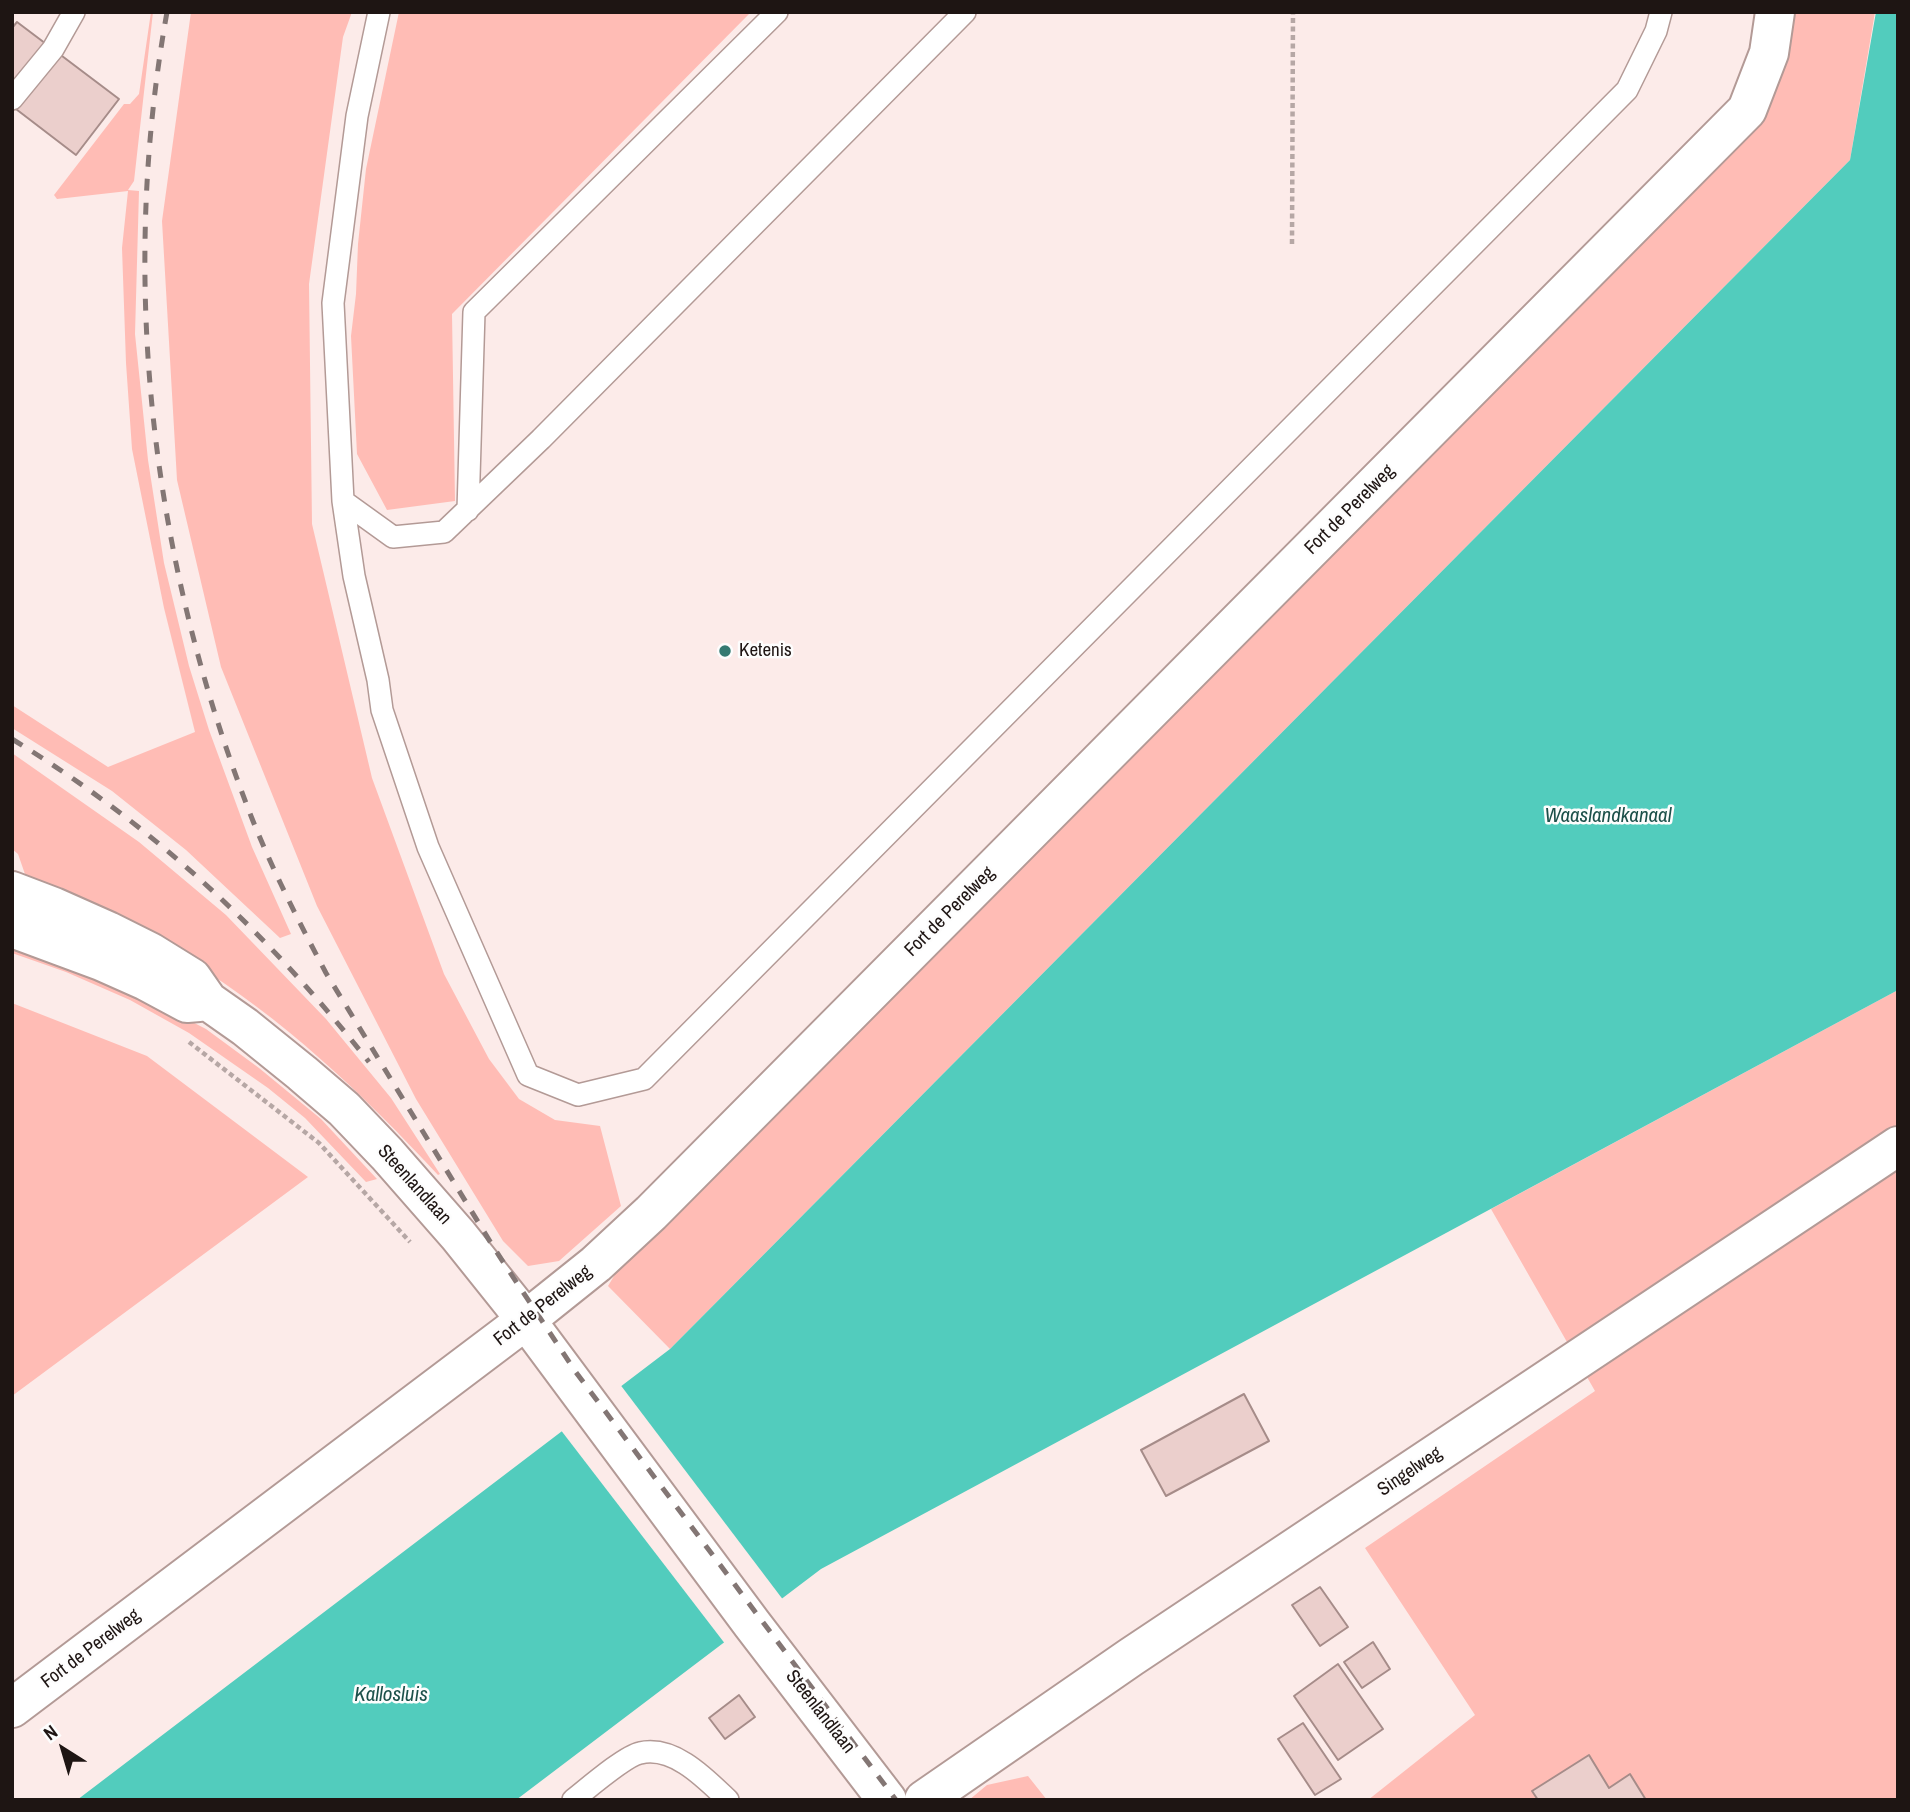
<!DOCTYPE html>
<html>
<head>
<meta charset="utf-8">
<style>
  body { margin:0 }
  #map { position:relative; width:1910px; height:1812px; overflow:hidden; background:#fcebe9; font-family:"Archivo Narrow",sans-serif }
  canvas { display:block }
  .frame { position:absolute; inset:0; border:14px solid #1e1513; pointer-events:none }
  .north { position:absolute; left:28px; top:1714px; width:70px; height:70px; -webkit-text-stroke:5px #fdfdfd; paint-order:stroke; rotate:323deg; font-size:19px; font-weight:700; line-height:28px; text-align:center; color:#1e1513 }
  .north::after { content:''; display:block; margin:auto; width:24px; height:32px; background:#1e1513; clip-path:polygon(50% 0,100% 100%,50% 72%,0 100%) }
</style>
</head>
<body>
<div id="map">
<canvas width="1910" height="1812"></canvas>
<div class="frame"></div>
<div class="north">N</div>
</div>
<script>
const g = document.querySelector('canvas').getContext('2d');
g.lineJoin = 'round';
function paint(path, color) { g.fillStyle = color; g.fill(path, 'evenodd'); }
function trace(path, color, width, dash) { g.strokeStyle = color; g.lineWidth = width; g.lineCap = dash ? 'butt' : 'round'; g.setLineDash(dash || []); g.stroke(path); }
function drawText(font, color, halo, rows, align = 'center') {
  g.font = font + ' "Archivo Narrow",sans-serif'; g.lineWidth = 5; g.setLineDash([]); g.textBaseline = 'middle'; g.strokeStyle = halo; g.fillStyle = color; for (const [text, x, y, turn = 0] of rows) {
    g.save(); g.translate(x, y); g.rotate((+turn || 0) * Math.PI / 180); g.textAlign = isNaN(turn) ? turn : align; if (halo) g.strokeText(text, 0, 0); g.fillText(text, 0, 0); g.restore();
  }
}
paint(new Path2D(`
  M151,12H153L134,181L128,190L139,191L135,334L148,460L164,563L189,666L209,730L252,847L291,934L280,938L186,850L112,791L12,728V705L108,767L195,732L164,608L132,449L126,363L122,248L128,191L57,199L54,195L124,104H130L139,94Z
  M191,12H352L343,37L309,284L312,524L372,778L444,974L489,1059L519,1099L555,1120L600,1126L621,1206L559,1261L528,1266L503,1241L416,1099L317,906L221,667L177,480L162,221Z
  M399,12H751L452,314L455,501L387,510L357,454L351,336L356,294L358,244L366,169Z
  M1775,12H1875L1850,160L670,1349L608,1286L652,1213L1747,110Z
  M12,753L139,842L226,915L326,1019L391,1098L440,1174L438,1175C364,1095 282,1017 188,960C171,950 153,942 135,933C99,914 63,896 26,877L18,854L12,849Z
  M12,944L171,1011L206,1029L259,1068L321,1119L377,1179L366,1182L305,1118L268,1088L189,1033L130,1000L66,972L12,953Z
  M1898,990V1800H1368L1475,1715L1365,1548L1595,1391L1491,1209Z
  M12,1003L147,1056L308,1177L12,1396Z
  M1028,1776L1047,1800H969L987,1785Z`), '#ffbcb5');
paint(new Path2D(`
  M1876,12H1898V990L821,1569L516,1800H77L670,1349L1850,160Z`), '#52ccbd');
paint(new Path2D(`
  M619,1383L784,1601L726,1645L560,1429Z`), '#fcebe9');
const building = new Path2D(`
  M17,22L119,99L76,155L12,106V28Z
  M1244,1394L1269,1441L1166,1496L1141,1450Z
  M1320,1587L1348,1627L1320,1646L1292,1605Z
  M1373,1642L1390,1669L1362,1688L1344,1662Z
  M1338,1664L1383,1729L1338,1760L1294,1696Z
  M739,1695L755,1717L725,1739L709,1718Z
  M1303,1723L1341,1779L1315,1795L1278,1739Z
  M1589,1755L1609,1788L1630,1774L1646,1800H1538L1532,1791Z`);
paint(building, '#ebcfcc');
trace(building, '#a68c89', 2);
const service = new Path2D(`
  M379,12L357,116L333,303L343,501L354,576L378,680L382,710L428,847L528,1075L578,1095L644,1079L1627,90L1656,31L1661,12
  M12,99L53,49L74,12
  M343,501L393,537L444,532L541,439L965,12
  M468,510L474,312L777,12
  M573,1800C587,1789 625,1756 640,1753C674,1745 706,1779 728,1800`);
const minor = new Path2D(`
  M12,1708L526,1320L596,1264L651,1213L1747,110L1769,53L1775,12
  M924,1800L1131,1657L1898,1146`);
const secondary = new Path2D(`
  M12,891L54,907L108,931L150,952L192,978L208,1001L245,1027L302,1073L344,1109L387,1154L458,1235L526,1320L752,1624L887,1800
  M12,928L101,961L146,981L187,1003L199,1002`);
trace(service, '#b39a96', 24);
trace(minor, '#b39a96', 42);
trace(secondary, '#b39a96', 42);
trace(new Path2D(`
  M1292,244L1293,12
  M189,1042L319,1143L410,1242`), '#b6a7a5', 4.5, [5, 3.5]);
trace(service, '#fff', 21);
trace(minor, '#fff', 38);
trace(secondary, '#fff', 38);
trace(new Path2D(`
  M167,12C118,284 152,565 253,821C274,873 300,924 326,973L494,1248L575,1371L896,1800
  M12,739C153,825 267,932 369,1062`), '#837674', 5, [12, 12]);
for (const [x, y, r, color] of [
  [725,651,7,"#347a72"]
]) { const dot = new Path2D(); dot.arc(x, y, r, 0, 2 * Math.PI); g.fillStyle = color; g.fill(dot); trace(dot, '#fdfdfd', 2.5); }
drawText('19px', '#1e1513', '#fdfdfd', [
  ["Fort de Perelweg",1350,510,-45],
  ["Fort de Perelweg",950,912,-45],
  ["Steenlandlaan",414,1185,48],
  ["Fort de Perelweg",543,1306,-38],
  ["Singelweg",1410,1472,-34],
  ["Fort de Perelweg",91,1649,-37],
  ["Steenlandlaan",820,1712,52]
]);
drawText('19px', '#1e1513', '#fdfdfd', [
  ["Ketenis",739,651]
], 'left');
drawText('italic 21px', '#1c504a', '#fdfdfd', [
  ["Waaslandkanaal",1608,816],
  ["Kallosluis",391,1695]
]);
</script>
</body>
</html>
